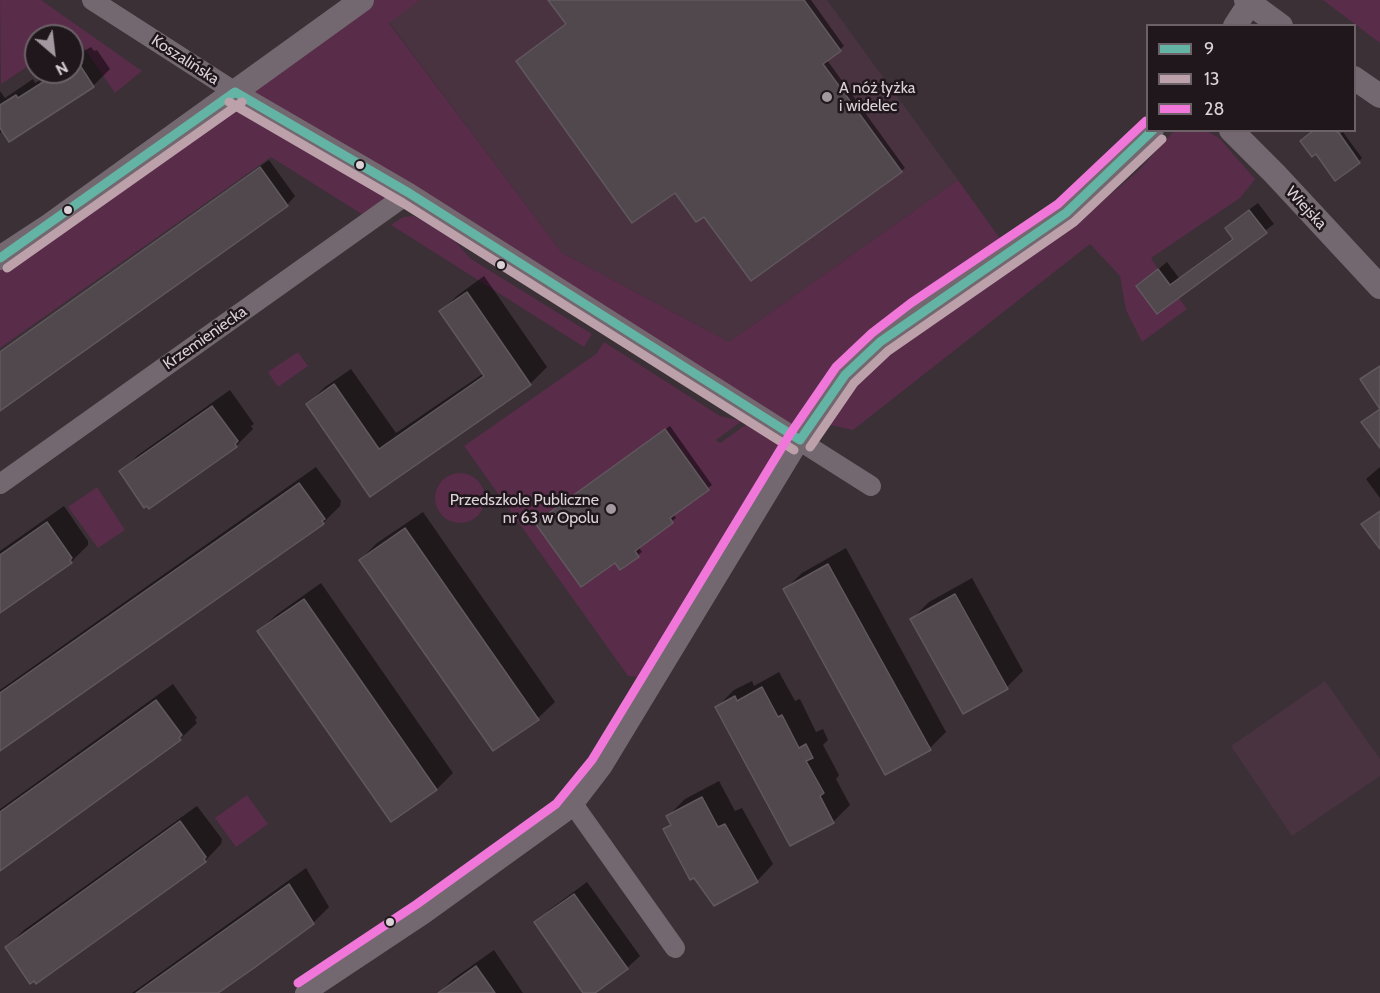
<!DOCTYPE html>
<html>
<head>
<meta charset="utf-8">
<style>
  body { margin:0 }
  #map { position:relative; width:1380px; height:993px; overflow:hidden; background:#3a3036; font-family:Cabin,sans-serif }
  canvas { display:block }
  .legend { position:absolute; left:1146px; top:24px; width:210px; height:108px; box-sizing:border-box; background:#1f171c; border:2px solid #6b6167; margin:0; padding:8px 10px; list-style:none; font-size:18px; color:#dcd0d7 }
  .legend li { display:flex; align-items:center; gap:12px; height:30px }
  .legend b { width:30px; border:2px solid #6b6167 }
  .north { position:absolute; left:24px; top:24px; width:60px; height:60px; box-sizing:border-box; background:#1f171c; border:2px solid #6b6167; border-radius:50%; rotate:152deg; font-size:16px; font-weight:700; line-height:24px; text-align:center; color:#dcd0d7 }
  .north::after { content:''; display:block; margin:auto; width:21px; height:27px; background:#a3989f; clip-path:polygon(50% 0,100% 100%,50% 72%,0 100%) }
</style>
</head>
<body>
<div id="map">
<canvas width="1380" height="993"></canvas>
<ul class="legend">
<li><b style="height:8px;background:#64b4a5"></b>9</li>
<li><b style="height:8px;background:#bca1aa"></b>13</li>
<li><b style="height:8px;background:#f076d9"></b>28</li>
</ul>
<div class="north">N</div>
</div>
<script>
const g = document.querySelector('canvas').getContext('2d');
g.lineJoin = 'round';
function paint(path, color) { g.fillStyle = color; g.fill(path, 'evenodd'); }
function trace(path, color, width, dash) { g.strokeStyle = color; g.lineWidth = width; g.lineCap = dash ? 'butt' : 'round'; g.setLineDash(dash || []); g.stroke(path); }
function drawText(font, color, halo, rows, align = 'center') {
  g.font = font + ' Cabin,sans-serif'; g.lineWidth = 5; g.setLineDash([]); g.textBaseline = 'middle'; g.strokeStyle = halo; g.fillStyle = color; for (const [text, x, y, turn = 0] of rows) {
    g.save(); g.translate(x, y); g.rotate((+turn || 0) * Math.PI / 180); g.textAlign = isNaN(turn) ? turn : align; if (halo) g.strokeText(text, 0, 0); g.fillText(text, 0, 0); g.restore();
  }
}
paint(new Path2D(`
  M420,0H827L958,180L729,342L562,253L389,22Z
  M1325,681L1380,759V776L1292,836L1231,746Z`), '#493340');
paint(new Path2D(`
  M0,0H41L142,71L115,93L76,36L72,38V36H36V61L1,84Z
  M362,0H420L389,23L562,253L729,342L958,180L1009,251L849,372L657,679L628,676L464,446L596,354L604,342L720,416L742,421L716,440L720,443L747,424L797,439L399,194L371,220L271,157L0,348V247Z
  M1323,0H1380V43Z
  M1174,131H1207L1219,138L1255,179L1240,198L1151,258L1158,269L1136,285L1157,314L1179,298L1187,309L1142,342L1126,310L1120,276L1090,244L853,430L830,425L844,399L866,371L898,344L954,308L1103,201L1139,170Z
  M414,216L451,237L471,259L592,334L584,347L391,225L403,217Z
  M298,352L308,366L278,387L268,372Z
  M435 498a25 25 0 1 1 50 0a25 25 0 1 1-50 0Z
  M97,487L125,530L98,548L68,507Z
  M247,795L268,824L236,847L215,818Z`), '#592c4a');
paint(new Path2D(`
  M550,0H811L844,46L827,60L905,168L901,171L567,24Z
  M91,47L94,51L97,50L110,69L93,86L0,133V91L5,98L33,79L35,83L52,72H72V54L80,49L82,52Z
  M1315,130H1338L1340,134L1343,132L1362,158L1359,161Z
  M269,160L295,196L287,205L0,410V352Z
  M1258,203L1274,224L1157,312L1138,286L1167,262L1179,278L1234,237L1235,220Z
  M484,276L547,367L530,384L371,494L308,404L325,387L351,369L396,433L484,373L441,311L458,295Z
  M230,390L254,424L251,426L253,429L236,446L149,507L121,472L138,455Z
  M670,426L712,485L673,514L676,518L638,546L642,552L620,568L615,561L540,519Z
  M316,467L341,501L340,506L323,523L0,749V690Z
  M1380,467V498L1366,479Z
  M64,506L88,541V545L71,562L0,612V551Z
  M423,512L555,702L538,718L493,749L360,560L377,543Z
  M846,548L946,732L930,748L785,589L802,573Z
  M972,578L1023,671L1007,687L912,619L929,602Z
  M321,583L453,773L437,789L391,820L259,631L276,615Z
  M779,672L795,701L800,699L816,732L823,729L828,740L823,745L839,775L836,779L850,805L833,822L717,707L734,690L752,681L754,686Z
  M173,684L197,718L195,720L197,723L180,739L0,869V809Z
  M719,781L735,811L742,808L773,864L757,881L664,830L672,823L668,816L685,799Z
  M197,806L222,839L221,844L205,861L34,979L7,947L24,930Z
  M306,868L329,907L313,923L216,993H132Z
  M587,882L640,956L627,968L592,993H585L536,923L549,910Z
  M494,950L523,993H439L453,979Z`), '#0007');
const building = new Path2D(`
  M548,0H804L841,51L823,64L902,172L751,281L704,217L696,222L675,193L632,223L516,61L566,24Z
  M72,53L94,87L9,142L0,128V105L16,95L18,98L51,77L48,72H72Z
  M1314,130H1333L1339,133L1360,163L1335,181L1316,154L1312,157L1300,141Z
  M260,167L288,206L0,411V352Z
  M1249,210L1267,233L1157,314L1136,286L1158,269L1170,285L1233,239L1225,228Z
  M467,292L531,385L370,497L306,404L334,384L379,449L484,376L439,311Z
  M1380,366V448L1361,422L1380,409L1360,379Z
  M212,406L238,441L235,444L237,447L149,509L147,506L144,508L119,471Z
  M665,429L709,490L670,518L673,523L635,551L639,557L620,570L615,563L581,587L535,523Z
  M299,483L325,519L322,521L324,524L0,751V693Z
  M1380,511V549L1361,524Z
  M47,522L72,558L70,560L72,563L0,613V555Z
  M405,528L539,720L493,751L359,560Z
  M828,564L931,750L885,775L783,589Z
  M955,594L1008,689L963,714L910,619Z
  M304,599L437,790L391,822L257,631Z
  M762,687L778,717L782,715L799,748L806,744L813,758L806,761L824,793L820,796L834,823L790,846L715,707L735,696L737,701Z
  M156,700L182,735L179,738L181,740L0,871V812Z
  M702,797L718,827L725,824L758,882L714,906L694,878L690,880L663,829L671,825L666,816Z
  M180,821L206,857L204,859L206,862L36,984L34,981L30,984L5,947Z
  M289,884L314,924L254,968L218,993H136Z
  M574,894L628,969L595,993H583L534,922Z
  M476,966L495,993H438Z`);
paint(building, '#50484d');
trace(building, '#60585d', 1.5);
trace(new Path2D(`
  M92,0L235,92L409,193L871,486
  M0,484L409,193
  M573,804L675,948
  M305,993L424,914L564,813L576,801L602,767L800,440L845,375L880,342L918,313L1066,213L1154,130`), '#73686f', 20);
trace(new Path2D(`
  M1246,0L1281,26
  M1235,26L1250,3
  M1354,78L1380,96
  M1231,130L1275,174L1380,287
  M0,258L50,225L362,0`), '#73686f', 24);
trace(new Path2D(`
  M235,92L409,193L800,440
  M0,258L235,92
  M800,440L845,375L880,342L1066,213L1153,130`), '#64b4a5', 9);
trace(new Path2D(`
  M229,102L403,203L794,450
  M7,268L242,102
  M810,447L854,383L888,351L1074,222L1162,139`), '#bca1aa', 9);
trace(new Path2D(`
  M298,983L417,904L556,804L592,760L790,434L836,367L872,333L911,303L1058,204L1146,121`), '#f076d9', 9);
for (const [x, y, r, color] of [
  [827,97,6,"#a3989f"],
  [360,165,5,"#dcd0d7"],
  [68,210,5,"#dcd0d7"],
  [501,265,5,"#dcd0d7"],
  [611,509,6,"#a3989f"],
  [390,922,5,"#dcd0d7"]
]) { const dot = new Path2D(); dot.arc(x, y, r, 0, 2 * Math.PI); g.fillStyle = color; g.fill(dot); trace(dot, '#1f171c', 2); }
drawText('16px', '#dcd0d7', '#1f171c', [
  ["Koszalińska",185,60,33],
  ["Wiejska",1306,208,47],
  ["Krzemieniecka",205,338,-35]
]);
drawText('16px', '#dcd0d7', '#1f171c', [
  ["A nóż łyżka",839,88],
  ["i widelec",839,106],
  ["Przedszkole Publiczne",599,500,"right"],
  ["nr 63 w Opolu",599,518,"right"]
], 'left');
</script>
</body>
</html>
